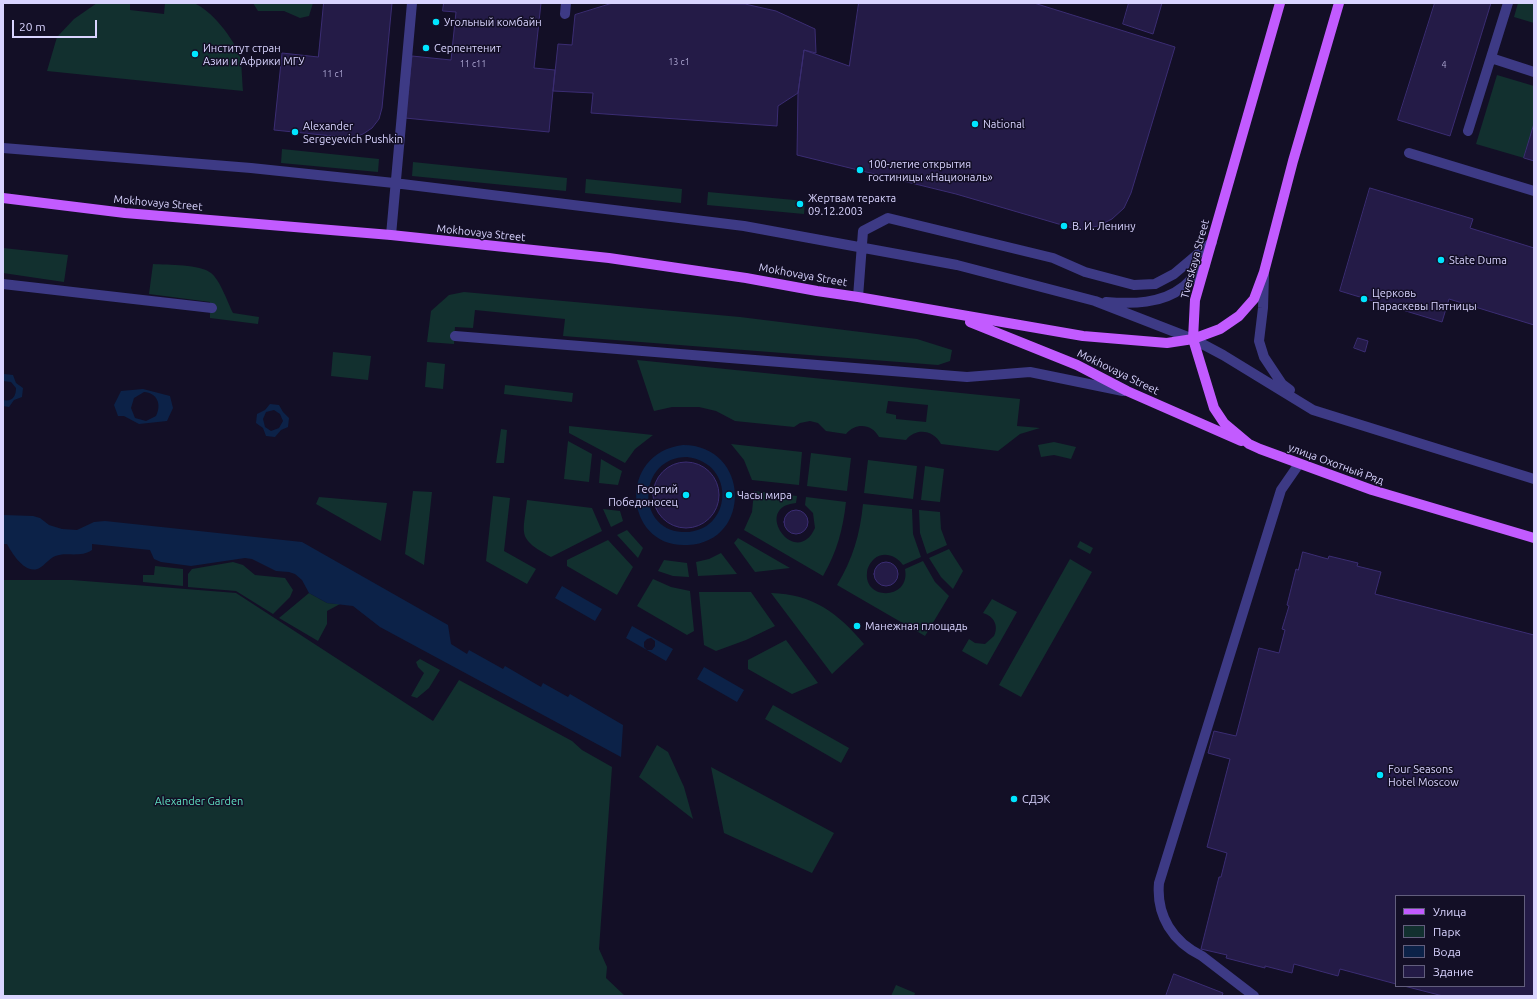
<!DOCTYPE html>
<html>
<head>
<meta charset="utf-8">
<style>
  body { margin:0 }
  #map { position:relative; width:1537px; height:999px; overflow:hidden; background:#130f26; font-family:Ubuntu,sans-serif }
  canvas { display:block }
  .frame { position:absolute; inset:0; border:4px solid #d9d4ff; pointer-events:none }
  .legend { position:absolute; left:1395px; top:895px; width:130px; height:92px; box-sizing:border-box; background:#130f26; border:1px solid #625e7d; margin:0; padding:5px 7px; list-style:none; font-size:12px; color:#d9d4ff }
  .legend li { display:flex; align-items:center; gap:8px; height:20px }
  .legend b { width:20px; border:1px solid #625e7d }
  .scale { position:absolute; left:12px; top:20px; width:85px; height:18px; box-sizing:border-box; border:2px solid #d9d4ff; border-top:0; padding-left:5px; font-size:12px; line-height:14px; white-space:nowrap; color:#d9d4ff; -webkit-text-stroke:3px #130f26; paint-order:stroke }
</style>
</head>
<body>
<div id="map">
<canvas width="1537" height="999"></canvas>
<div class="frame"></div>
<ul class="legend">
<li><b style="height:5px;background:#c25bff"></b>Улица</li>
<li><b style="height:11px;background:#12302f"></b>Парк</li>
<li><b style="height:11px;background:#0c2248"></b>Вода</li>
<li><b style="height:11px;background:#241b47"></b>Здание</li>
</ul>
<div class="scale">20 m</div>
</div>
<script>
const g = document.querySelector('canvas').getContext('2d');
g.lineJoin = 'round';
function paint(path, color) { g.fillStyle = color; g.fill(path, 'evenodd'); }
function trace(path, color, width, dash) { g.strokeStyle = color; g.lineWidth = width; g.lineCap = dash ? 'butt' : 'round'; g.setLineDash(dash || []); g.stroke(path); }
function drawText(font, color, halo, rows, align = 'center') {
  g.font = font + ' Ubuntu,sans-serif'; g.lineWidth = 3; g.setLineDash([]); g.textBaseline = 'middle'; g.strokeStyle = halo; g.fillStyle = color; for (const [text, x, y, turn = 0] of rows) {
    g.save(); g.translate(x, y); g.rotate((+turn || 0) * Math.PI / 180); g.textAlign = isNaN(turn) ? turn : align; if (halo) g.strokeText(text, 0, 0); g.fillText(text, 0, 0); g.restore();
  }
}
paint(new Path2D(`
  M97,3H130V10L164,14L165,3C174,3 185,1 193,3C210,8 235,40 240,57C242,67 242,80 243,91L47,71L57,37L74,19Z
  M253,3H313L309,16L300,18L284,11H258Z
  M1518,3H1534V23L1514,17Z
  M1497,75L1534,86V124L1524,158L1476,144Z
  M282,149L379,159L378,172L281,163Z
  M413,162L567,178L566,191L412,176Z
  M586,179L682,189L681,203L585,193Z
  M708,192L805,201L804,214L707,205Z
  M3,248L68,255L64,282L3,273Z
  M153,264C168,265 200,264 211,273C220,280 228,303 233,313L259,317L258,324L210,318V302L149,294Z
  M464,292L740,317L917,339L952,350L950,361L938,365L563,336L565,319L475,310L473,328L455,327L454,344L427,342L431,311L449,295Z
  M333,352L371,356L368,380L331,376Z
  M637,360L1020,399L1017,426L1040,428L1020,434L998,451L941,444C934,430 916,427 906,440L879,437C872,424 856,422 846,434L826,431L818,423L810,421L800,423L794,427L735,421L716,411L699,407H672L654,411ZM888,401L928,405L926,422L896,419V415L886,413Z
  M427,362L445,364L443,389L425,387Z
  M505,385L573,393L572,402L504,394Z
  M569,426L653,435L635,449L625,463L569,433Z
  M501,429L507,430L504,463H496Z
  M568,441L592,454L589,482L564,479Z
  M1054,442L1076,447L1071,459L1054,455L1041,457L1038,445Z
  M731,444L802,452L799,485L752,480L744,460Z
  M811,453L851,458L847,491L807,486Z
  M601,459L622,471L618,485L599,483Z
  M868,460L917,466L913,499L864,493Z
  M925,466L944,469L940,502L921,500Z
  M413,491L432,492L424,565L405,554Z
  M754,491L797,496L796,503C751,507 796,570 815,528L813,513L805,505L806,497L846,502C843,529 837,552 823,576L744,530L752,512Z
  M493,496L510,498L504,551L536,569L527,584L486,561Z
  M319,497L387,503L381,541L316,504Z
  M527,500L592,508L602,531L551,557C517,538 523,536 527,500Z
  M863,504L912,509L913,534L921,557L903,565C896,555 883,551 874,559C870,563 867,568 867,573C864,601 911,600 905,569L923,561L935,582L949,596L925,636L837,585C853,559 860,534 863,504Z
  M603,509L620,511L623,521L611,527Z
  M919,510L940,512L941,529L947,545L927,554L920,533Z
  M627,530L643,548L638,558L617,535Z
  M738,538L790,568L755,572L734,543Z
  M608,540L633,567L617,595L567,566V560Z
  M1080,541L1093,548L1090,554L1077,547Z
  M949,549L963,571L953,589L941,577L929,558Z
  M721,553L737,574L698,576L696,562L709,559Z
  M1070,559L1092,572L1021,697L999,685Z
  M664,560L687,563L689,577L673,576L658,571Z
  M233,562L243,565L255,575L285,578L293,590L290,597L273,614L236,591L188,587V574L192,569Z
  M155,566L183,569V586L143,582V575H154Z
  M653,579L671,587L690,591L694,631L687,635L637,606Z
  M3,580H72L236,593L433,721L459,680L572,741L582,750L612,767L599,949L607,967L606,978L625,996H3Z
  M699,592H751L775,626L746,640L716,651L704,645Z
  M309,593L327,603L340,604L327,611V624L318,641L279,618Z
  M771,593C813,594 838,613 864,644L832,674Z
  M992,599L1017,612L987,665L962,651L969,639L975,643L985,644L994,636C999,626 994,616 983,613Z
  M786,640L818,683L792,694L748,669V660Z
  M420,659L440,670L429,688L417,698L411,696L424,673L418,667L416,662Z
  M773,705L849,748L841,763L765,719Z
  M657,745L668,752L684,787L693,819L639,777Z
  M711,767L834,833L812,873L724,833Z
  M896,985L915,993L914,996H891Z`), '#12302f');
paint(new Path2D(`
  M4,374L13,375L16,383L23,388L22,397L14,400L9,407L3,406V400C12,402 16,397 16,388L11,382L3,381Z
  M143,389L170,396L173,408L167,421L139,424L124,416H118L114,405L121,391ZM144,392C157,393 162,404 156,416L146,421L135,418L131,408L134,398Z
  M270,404L279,405L283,412L289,418L288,427L281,430L275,437L266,436L263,428L256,423L257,414L265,410ZM274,410L280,414L283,421L279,428L271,431L265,427L263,419L266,412Z
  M683,445C750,445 753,542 688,545C624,549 616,453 683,445ZM687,457C738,463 732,535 682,532C635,529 638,457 687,457Z
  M3,515L33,516L40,518L49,525L62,529L77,530L94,522L105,521L302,542L448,625L451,644L467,654L469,650L503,669L505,666L541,687L543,683L568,697L570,694L623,725L621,757L380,627L353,606L327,603L309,593L302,580L295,574L289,572L276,571L252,559L245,558L191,566L161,562L154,559L150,550L92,544V550C83,557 69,553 59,555C51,556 47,563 41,567C27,577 13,555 7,544H3Z
  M562,586L602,609L595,621L555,598Z
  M632,626L673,649L666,661L626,638ZM651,638L655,641V646L652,650H647L644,647V642L647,639Z
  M704,667L744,690L737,702L697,679Z`), '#0c2248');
const building = new Path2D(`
  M324,3H392L382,108L379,119L372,128L363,134L352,138L274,130L282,53L318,57Z
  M444,3H541L534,68L555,70L549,132L405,118L412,56L451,60L456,12L443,11Z
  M613,3L745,4L776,11L815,29L816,53L804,50L798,93L778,106L777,126L591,113L593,93L553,91L558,44L572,45L575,15Z
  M859,3H1034L1175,47L1131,193L1124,208L1112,219L1098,226L1079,230L956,194L797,155L798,93L804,50L849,66Z
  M1129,3H1162L1153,34L1123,24Z
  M1435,3H1491L1450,136L1398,120Z
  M1534,124V161L1524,158Z
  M1370,188L1473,219L1470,228L1534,248V325L1449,299L1442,322L1340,291Z
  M1358,338L1368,341L1365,352L1354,348Z
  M653 495a33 33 0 1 1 66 0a33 33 0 1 1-66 0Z
  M784 522a12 12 0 1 1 24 0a12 12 0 1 1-24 0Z
  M1303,552L1328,559L1329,556L1358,563L1357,566L1381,572L1375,594L1534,635V996H1443L1404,986H1524V896H1396V984L1340,969L1338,976L1294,964L1292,973L1265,966V968L1226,958L1227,955L1201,949L1219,877H1221L1227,853L1207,847L1230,759L1208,753L1214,731L1236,736L1259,648L1279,653L1285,630L1282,629L1289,606L1287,605L1296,569L1298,570Z
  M874 574a12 12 0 1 1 24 0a12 12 0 1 1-24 0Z
  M1174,974L1223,993L1222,996H1166Z`);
paint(building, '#241b47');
trace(building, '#3b2d73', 1);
trace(new Path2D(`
  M565,14L566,3
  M1491,58L1534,72
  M1468,131L1508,3
  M3,148L251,168L394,183L744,226L957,265L1095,301L1193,339L1223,355L1313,410L1534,479
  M1409,153L1534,191
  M391,235L412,3
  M1264,275L1263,308L1259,341L1264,357L1282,384L1290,390
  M3,284L212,308
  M858,297L863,231L888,218L1053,258L1085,272L1134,285L1155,284L1174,274L1212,242
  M1106,302C1132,304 1162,304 1183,287C1191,280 1198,272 1205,265
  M455,336L967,377L1030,372L1123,391
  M1254,996L1202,956C1173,942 1156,916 1159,883L1281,490L1299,464`), '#3d3a85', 10);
trace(new Path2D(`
  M1280,3L1195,300L1193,339L1214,408L1224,423L1249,444L1260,449L1372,490L1534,538
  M3,198L125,213L391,235L609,258L746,278L817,291L858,297L1083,336L1167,343L1193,339L1220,329L1239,316L1254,299L1264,272L1293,161L1339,3
  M970,322L1077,365L1127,391L1241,441`), '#c25bff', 10);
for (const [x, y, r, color] of [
  [436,22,4,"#00e5ff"],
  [426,48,4,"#00e5ff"],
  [195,54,4,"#00e5ff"],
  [975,124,4,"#00e5ff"],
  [295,132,4,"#00e5ff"],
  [860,170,4,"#00e5ff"],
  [800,204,4,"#00e5ff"],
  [1064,226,4,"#00e5ff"],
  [1441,260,4,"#00e5ff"],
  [1364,299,4,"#00e5ff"],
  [686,495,4,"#00e5ff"],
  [729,495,4,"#00e5ff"],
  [857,626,4,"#00e5ff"],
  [1380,775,4,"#00e5ff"],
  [1014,799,4,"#00e5ff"]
]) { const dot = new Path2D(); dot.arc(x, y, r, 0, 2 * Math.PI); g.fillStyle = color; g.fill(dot); trace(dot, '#130f26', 1.5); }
drawText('9px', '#aca6d1', null, [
  ["13 с1",679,62],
  ["11 с11",473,64],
  ["4",1444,65],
  ["11 с1",333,74]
]);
drawText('11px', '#d9d4ff', '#130f26', [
  ["Угольный комбайн",444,22],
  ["Институт стран",203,48],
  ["Азии и Африки МГУ",203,61],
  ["Серпентенит",434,48],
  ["National",983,124],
  ["Alexander",303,126],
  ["Sergeyevich Pushkin",303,139],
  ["100-летие открытия",868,164],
  ["гостиницы «Националь»",868,177],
  ["Жертвам теракта",808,198],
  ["09.12.2003",808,211],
  ["В. И. Ленину",1072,226],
  ["State Duma",1449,260],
  ["Церковь",1372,293],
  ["Параскевы Пятницы",1372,306],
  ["Георгий",678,489,"right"],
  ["Победоносец",678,502,"right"],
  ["Часы мира",737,495],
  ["Манежная площадь",865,626],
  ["Four Seasons",1388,769],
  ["Hotel Moscow",1388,782],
  ["СДЭК",1022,799]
], 'left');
drawText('11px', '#d9d4ff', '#130f26', [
  ["Mokhovaya Street",158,203,5],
  ["Mokhovaya Street",481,233,6],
  ["Tverskaya Street",1195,259,-75],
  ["Mokhovaya Street",803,275,10],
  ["Mokhovaya Street",1118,372,26],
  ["улица Охотный Ряд",1336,464,20]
]);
drawText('11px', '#5fe0c0', '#130f26', [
  ["Alexander Garden",199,801]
]);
</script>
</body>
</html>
